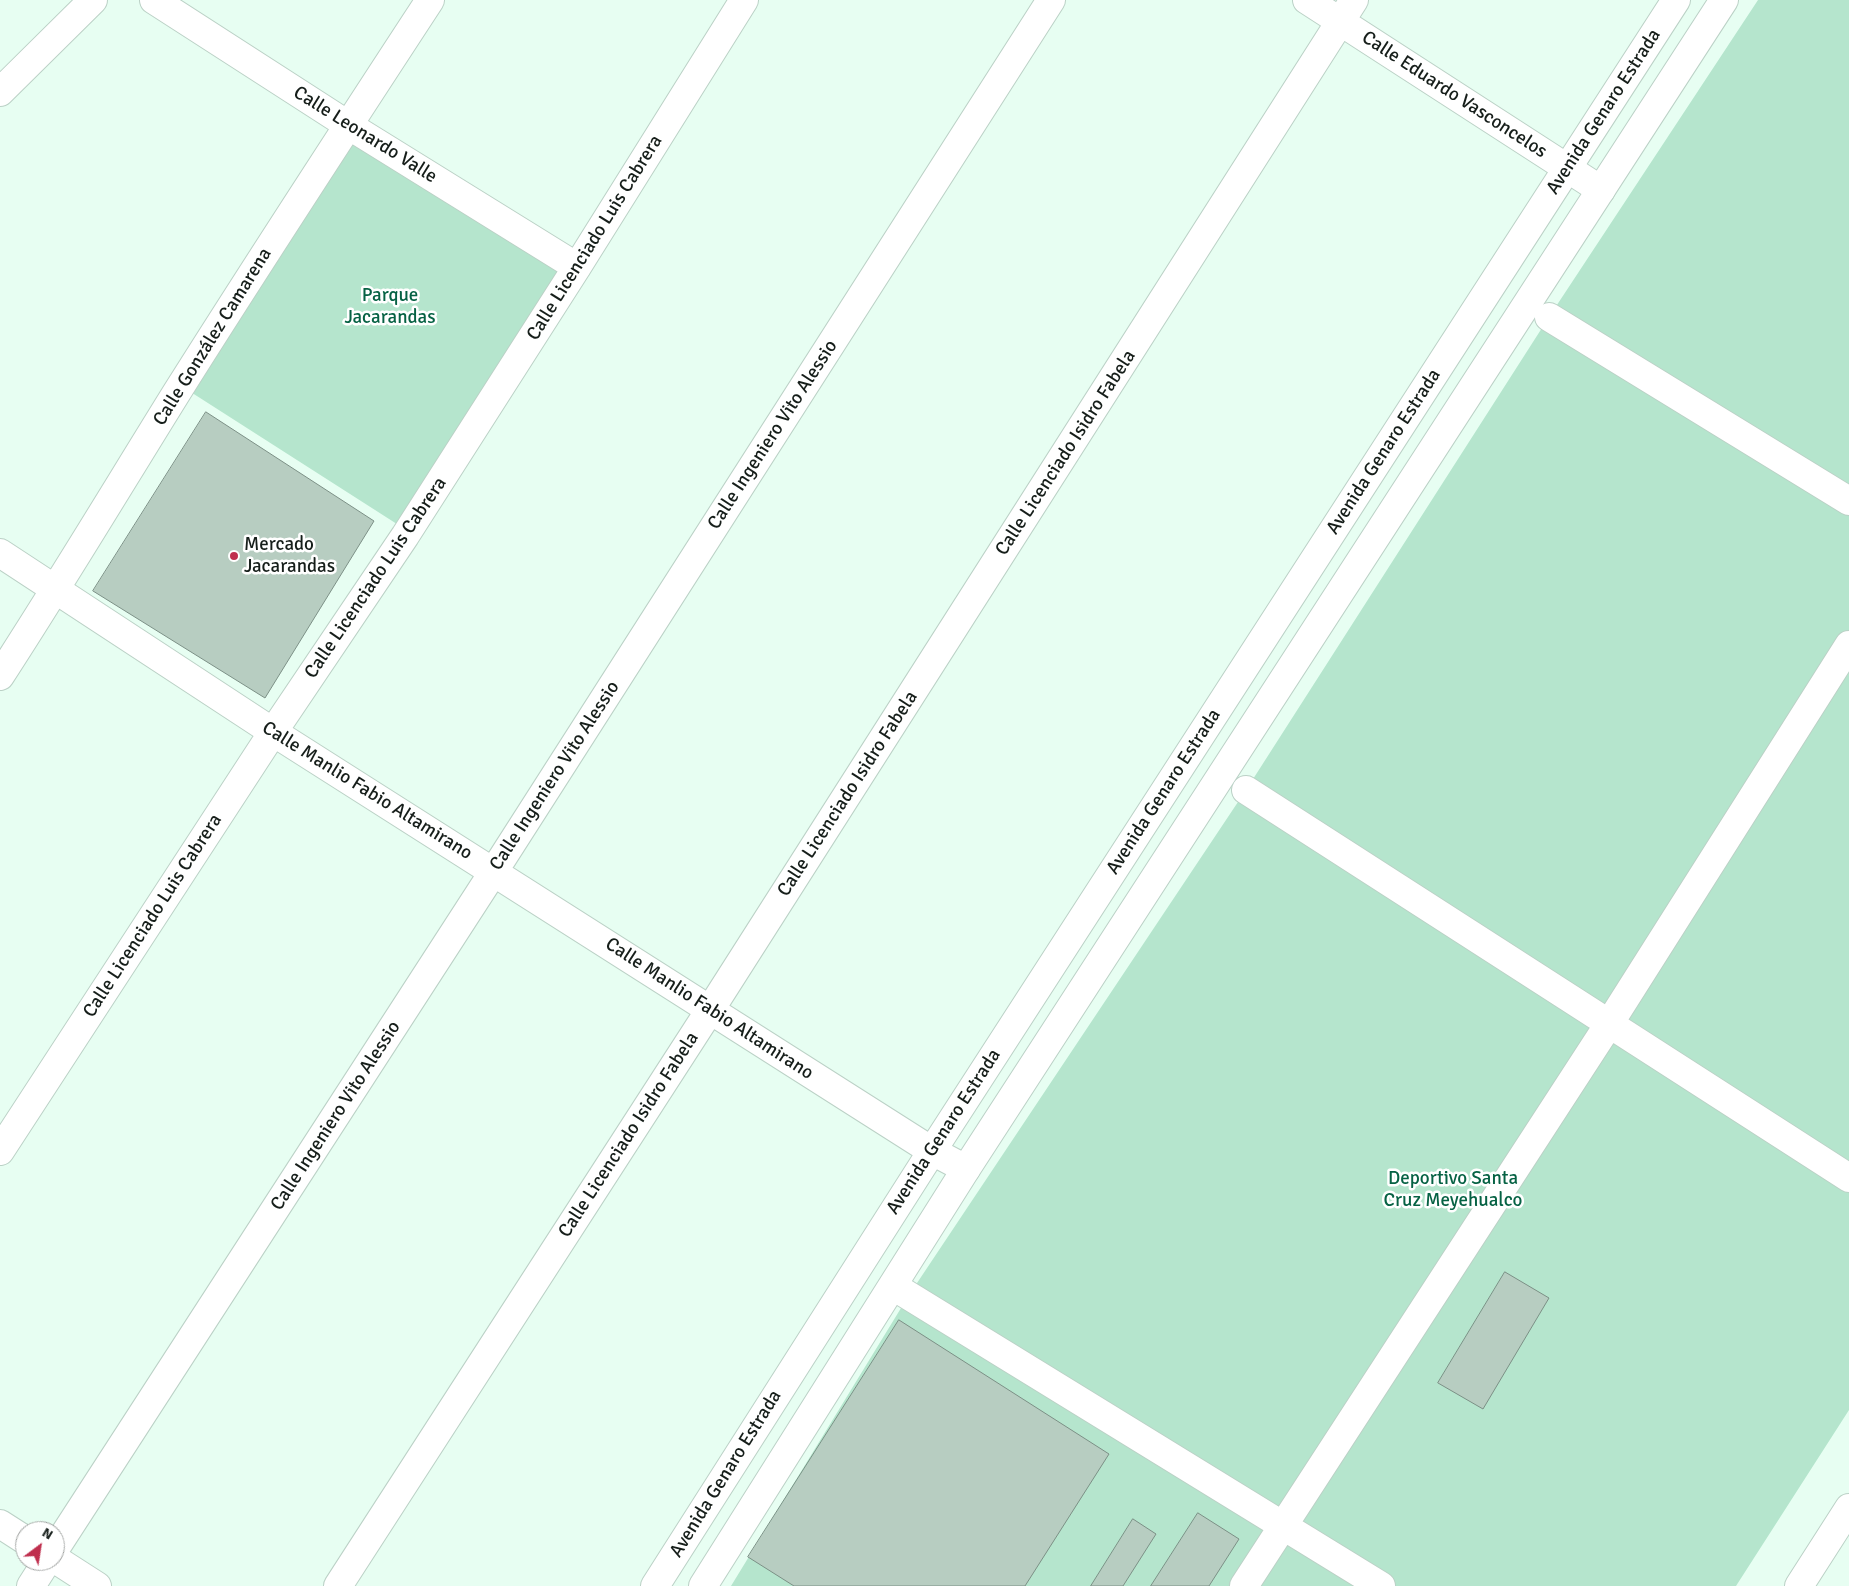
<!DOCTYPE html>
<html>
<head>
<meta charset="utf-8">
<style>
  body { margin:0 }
  #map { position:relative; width:1849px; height:1586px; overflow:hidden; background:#e7fef2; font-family:Signika,sans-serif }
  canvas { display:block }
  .north { position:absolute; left:15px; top:1521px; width:50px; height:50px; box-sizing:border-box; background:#fff; border:1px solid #a2a5a3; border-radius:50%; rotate:31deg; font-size:14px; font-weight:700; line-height:20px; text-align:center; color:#161e1a }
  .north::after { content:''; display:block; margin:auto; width:18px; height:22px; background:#bf2f4e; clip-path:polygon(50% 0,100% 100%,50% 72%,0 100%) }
</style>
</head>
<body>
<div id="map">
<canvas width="1849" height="1586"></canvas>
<div class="north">N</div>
</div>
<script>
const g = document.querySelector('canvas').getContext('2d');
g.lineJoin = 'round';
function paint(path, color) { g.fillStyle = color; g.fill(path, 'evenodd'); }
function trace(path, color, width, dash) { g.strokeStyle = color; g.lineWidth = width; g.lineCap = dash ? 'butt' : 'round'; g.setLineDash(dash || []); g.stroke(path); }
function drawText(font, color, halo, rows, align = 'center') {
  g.font = font + ' Signika,sans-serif'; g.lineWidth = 5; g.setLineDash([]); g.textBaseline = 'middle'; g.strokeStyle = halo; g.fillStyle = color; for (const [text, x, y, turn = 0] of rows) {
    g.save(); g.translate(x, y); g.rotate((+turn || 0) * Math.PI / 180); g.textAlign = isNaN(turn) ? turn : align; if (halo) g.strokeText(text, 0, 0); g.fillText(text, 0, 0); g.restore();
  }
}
paint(new Path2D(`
  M1758,0H1849V1410L1736,1586H731L909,1295L1246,790L1549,317Z
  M349,127L573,265L400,526L186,389Z`), '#b5e5cd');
const building = new Path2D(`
  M206,412L374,521L265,698L93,591Z
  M1505,1272L1549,1298L1483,1409L1438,1383Z
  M899,1320L1109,1454L1025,1586H794L748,1557Z
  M1198,1513L1239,1539L1209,1586H1151Z
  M1133,1519L1156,1534L1123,1586H1091Z`);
paint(building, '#b7cdc1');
trace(building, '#7c9086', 1);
const street = new Path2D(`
  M154,0L348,125L577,267
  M1307,0L1601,190
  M0,92L93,0
  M1549,317L1849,501
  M0,553L273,732L932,1151L966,1169
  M0,676C61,582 118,487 177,392C260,260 345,130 430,0
  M1246,790L1849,1178
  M0,1151L273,732L405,536L577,267L744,0
  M893,1286L1381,1586
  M0,1524L25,1540
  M55,1549L494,871L1051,0
  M55,1559L97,1586
  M31,1586L47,1561
  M338,1586L710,1010L1354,0
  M1244,1586L1609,1024L1849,645`);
const secondary = new Path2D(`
  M655,1586L932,1151L1676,0
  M703,1586L966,1169L1724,0
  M1799,1586L1849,1508`);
trace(street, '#bbd1c6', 30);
trace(secondary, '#bbd1c6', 30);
trace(street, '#fff', 28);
trace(secondary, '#fff', 28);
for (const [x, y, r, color] of [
  [234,556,5,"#bf2f4e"]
]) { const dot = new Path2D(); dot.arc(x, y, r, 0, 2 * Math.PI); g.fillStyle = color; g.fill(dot); trace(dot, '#fff', 2); }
drawText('19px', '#161e1a', '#fff', [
  ["Calle Eduardo Vasconcelos",1454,95,33],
  ["Avenida Genaro Estrada",1604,112,-57],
  ["Calle Leonardo Valle",365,135,32],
  ["Calle Licenciado Luis Cabrera",595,238,-58],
  ["Calle González Camarena",213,337,-58],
  ["Calle Ingeniero Vito Alessio",773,435,-57],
  ["Avenida Genaro Estrada",1384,452,-57],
  ["Calle Licenciado Isidro Fabela",1066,453,-57],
  ["Calle Licenciado Luis Cabrera",376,578,-56],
  ["Calle Ingeniero Vito Alessio",555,776,-57],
  ["Calle Manlio Fabio Altamirano",367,791,32],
  ["Avenida Genaro Estrada",1164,792,-57],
  ["Calle Licenciado Isidro Fabela",848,794,-57],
  ["Calle Licenciado Luis Cabrera",153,916,-57],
  ["Calle Manlio Fabio Altamirano",709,1009,33],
  ["Calle Ingeniero Vito Alessio",336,1116,-57],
  ["Avenida Genaro Estrada",944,1132,-57],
  ["Calle Licenciado Isidro Fabela",629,1135,-57],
  ["Avenida Genaro Estrada",726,1474,-58]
]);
drawText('19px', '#066244', '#fff', [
  ["Parque",390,296],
  ["Jacarandas",390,318],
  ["Deportivo Santa",1453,1179],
  ["Cruz Meyehualco",1453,1201]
]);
drawText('19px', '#161e1a', '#fff', [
  ["Mercado",244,545],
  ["Jacarandas",244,567]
], 'left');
</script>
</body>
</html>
